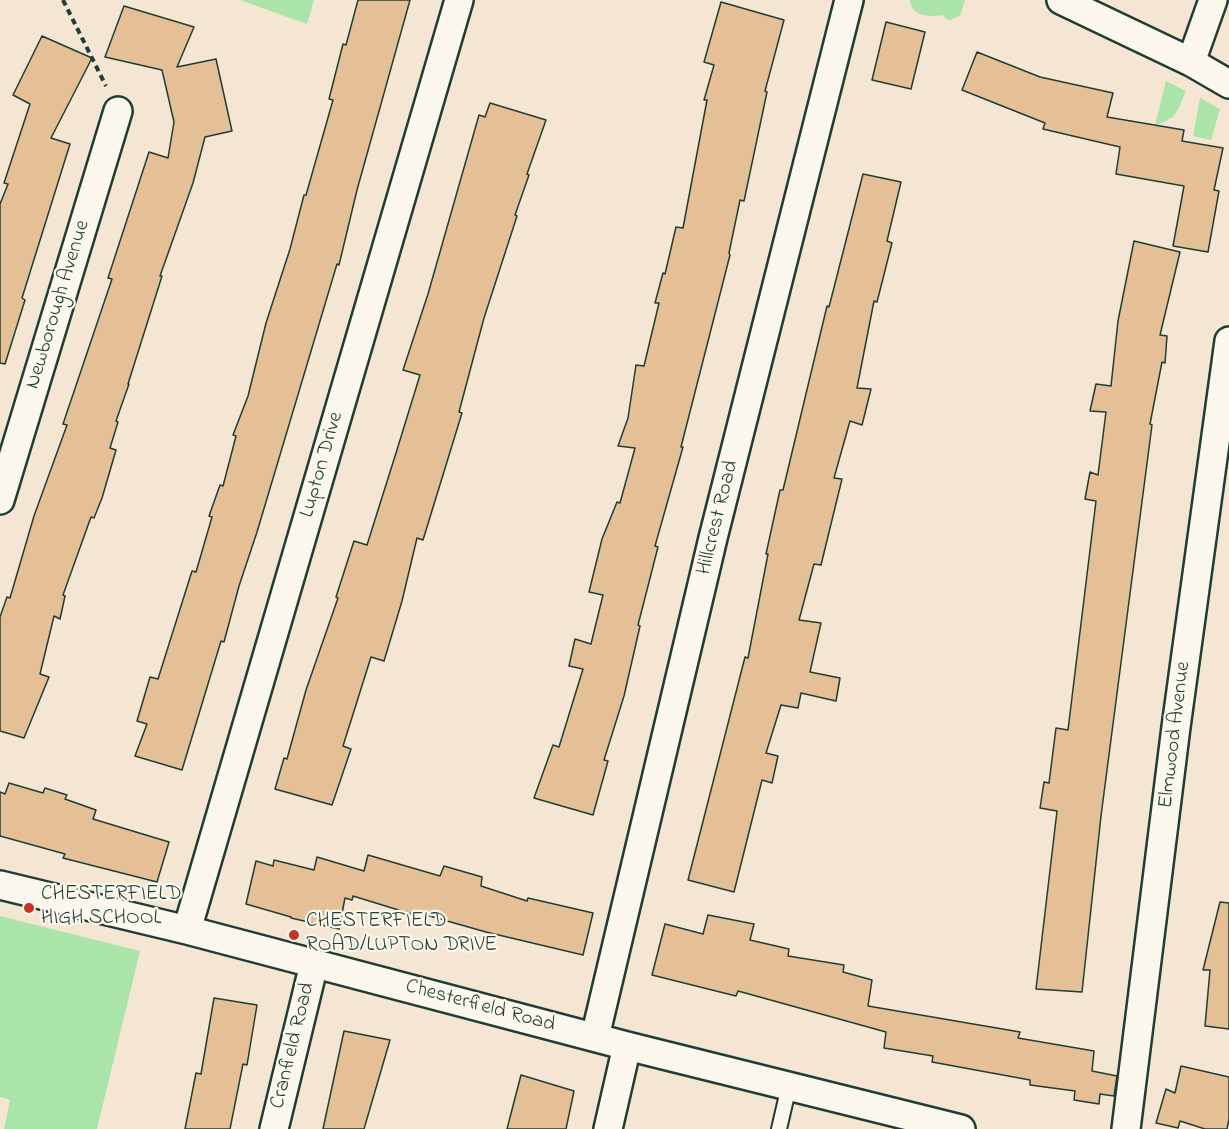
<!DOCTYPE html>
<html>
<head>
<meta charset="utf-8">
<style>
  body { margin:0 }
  canvas { display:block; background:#f4e6d2 }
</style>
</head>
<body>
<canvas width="1229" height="1129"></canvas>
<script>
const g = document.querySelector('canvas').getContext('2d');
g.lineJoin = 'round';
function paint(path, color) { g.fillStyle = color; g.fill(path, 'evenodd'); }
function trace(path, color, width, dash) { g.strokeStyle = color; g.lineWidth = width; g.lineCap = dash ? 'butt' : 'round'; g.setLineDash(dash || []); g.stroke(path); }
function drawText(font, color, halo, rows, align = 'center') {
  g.font = font + ' "Indie Flower",sans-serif'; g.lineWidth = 4.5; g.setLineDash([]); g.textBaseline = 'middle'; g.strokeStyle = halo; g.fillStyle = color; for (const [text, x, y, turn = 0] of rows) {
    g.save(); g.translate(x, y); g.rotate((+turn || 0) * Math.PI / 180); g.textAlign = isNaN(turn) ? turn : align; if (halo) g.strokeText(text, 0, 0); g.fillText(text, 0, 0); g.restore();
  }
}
paint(new Path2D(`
  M240,0H314L307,24Z
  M910,0H965L960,16L950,20L946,19L943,15C930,17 911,17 910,0Z
  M1166,81L1186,91C1177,112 1177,119 1155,125Z
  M1200,98L1220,109L1211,140L1193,136Z
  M0,916L140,951L97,1129H4L10,1100L0,1097Z`), '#abe4a8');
const building = new Path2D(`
  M358,0H410L357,190L339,265L337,264L257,532L239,586L224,642L221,641L182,770L135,756L147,724L137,721L150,677L158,679L192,571L196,572L212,517L209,516L220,485L223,486L236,436L233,435L248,396L266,323L290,249L304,195H306L333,100L329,99L343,44L346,45Z
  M721,2L784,20L765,91L767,92L744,201L740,200L729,253L730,255L681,447H683L655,546L658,547L638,625L640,626L624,696L604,760L608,761L593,815L534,798L553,745L559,747L583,669L569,666L575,639L591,644L603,595L589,592L602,539L617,502L620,503L635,448L618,446L628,418L636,365L644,366L659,303H655L663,273L665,274L676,227L683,228L707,100H704L714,65L704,62Z
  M124,6L194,27L177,67L216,59L232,131L205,137L193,183L160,276H162L128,384H129L116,421L118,422L110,448L116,450L102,498L94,518L91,517L63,595L65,596L60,619L54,616L40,674L49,677L24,738L0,731V617L7,597L10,598L34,516L67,425L63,424L112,279L108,278L149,152L168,158L174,122L162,70L105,57Z
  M886,22L925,32L911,89L872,80Z
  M42,36L92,58L51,138L70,144L22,298L25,300L5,364L0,363V204L8,184L4,183L30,104L13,95Z
  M977,52L1040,77L1113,93L1107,117L1184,130L1182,141L1223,148L1214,190L1219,191L1208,252L1173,246L1184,186L1116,174L1120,147L1043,129L1045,123L962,90Z
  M490,103L546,120L527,174L529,175L515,215L517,216L484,318L459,412L462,413L423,540L417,538L402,601L384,661L371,657L343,746L351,749L332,805L275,789L284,758L287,759L306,690L338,598L336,597L354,541L367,545L396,453L420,375L403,370L428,294L479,115L485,117Z
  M863,174L901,182L887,241L892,243L877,302L874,301L857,388L871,389L862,425L850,421L834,478L842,479L821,565L814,564L799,620L821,623L810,672L840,678L836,701L801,693L798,708L781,705L766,753L778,756L772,783L762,780L734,892L688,880L745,657L748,658L768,554H766L780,490H783L827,306L829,307Z
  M1134,241L1180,252L1160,335L1167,336L1165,363L1162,362L1150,424L1152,425L1101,816L1082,992L1036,989L1057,811L1040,808L1044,782L1049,783L1056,728L1068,730L1096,501L1085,499L1090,472L1098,475L1106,412L1090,411L1096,384L1111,386L1118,321Z
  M9,783L43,793L45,788L67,795L65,799L96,810L93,819L169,842L157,882L63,858L65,854L0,836V792L5,794Z
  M368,855L440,876L444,866L482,877L481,886L527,901L528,898L593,913L583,955L486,932L419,913L418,916L353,896L352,900L345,898L339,929L291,918V917L246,904L256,861L273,866L274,860L314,870L317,857L364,871Z
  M1220,902L1229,903V1029L1205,1026L1210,970H1203Z
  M708,915L754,924L750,940L789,949L788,956L844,965L843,972L872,980L868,1006L1020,1032L1018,1038L1094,1051L1092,1071L1117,1076L1114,1096L1100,1094L1099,1104L1074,1100L1075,1091L1030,1085V1080L932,1062L933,1056L884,1048L886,1032L738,991L736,996L652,975L665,924L703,934Z
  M214,998L257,1005L247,1065L243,1064L230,1129H185L196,1073L201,1074Z
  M344,1031L390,1040L364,1129H323Z
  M1181,1066L1229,1077V1119L1227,1129H1205L1180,1121L1178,1128L1156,1123L1166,1089L1175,1093Z
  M521,1075L574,1091L566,1129H507Z`);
paint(building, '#e5c096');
trace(building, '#1f3d34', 1.5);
const lane = new Path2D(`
  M779,1129L789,1086`);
const street = new Path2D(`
  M1061,0L1191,62L1229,84
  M1191,62L1213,0
  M0,500L118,111
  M0,885L187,930L627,1046L961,1129
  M187,930L459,0
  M595,1037L713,538L849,0
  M274,1129L314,964
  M608,1129L627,1046
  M1126,1129L1176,727L1229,341`);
trace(lane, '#1f3d34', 18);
trace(street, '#1f3d34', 32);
trace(new Path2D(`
  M63,0L106,86`), '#1f3d34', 4, [6, 4.5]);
trace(lane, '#fbf7ec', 14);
trace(street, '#fbf7ec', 27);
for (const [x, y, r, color] of [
  [29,908,6,"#c8321e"],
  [294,935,6,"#c8321e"]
]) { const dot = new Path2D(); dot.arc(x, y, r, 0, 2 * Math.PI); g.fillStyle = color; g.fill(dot); trace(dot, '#fbf7ec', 2); }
drawText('21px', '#1f3d34', '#fbf7ec', [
  ["Newborough Avenue",59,305,-73],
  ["Lupton Drive",323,465,-74],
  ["Hillcrest Road",719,518,-76],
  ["Elmwood Avenue",1176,735,-83],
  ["Chesterfield Road",480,1007,15],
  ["Cranfield Road",294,1046,-76]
]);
drawText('21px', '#1f3d34', '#fbf7ec', [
  ["CHESTERFIELD",41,896],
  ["HIGH SCHOOL",41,920],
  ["CHESTERFIELD",306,923],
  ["ROAD/LUPTON DRIVE",306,947]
], 'left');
</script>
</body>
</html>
